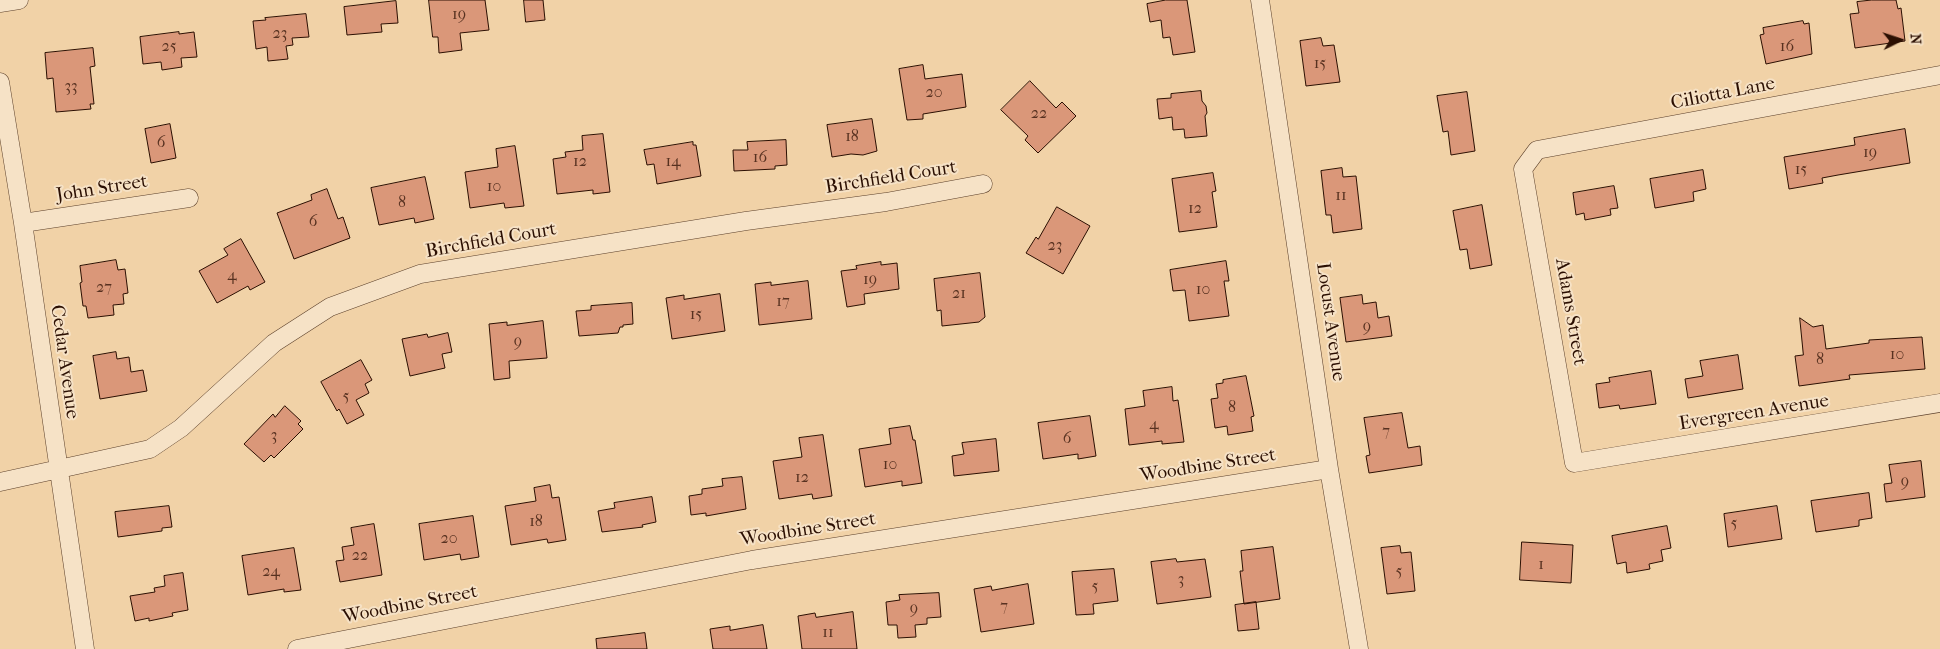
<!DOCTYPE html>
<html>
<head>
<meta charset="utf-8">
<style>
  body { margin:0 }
  #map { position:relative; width:1940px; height:649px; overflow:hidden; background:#f1d2a7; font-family:"IM FELL French Canon",serif }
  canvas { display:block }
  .north { position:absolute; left:1875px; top:15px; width:50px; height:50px; -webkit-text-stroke:4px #f6e2c6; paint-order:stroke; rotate:86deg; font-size:14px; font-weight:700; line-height:20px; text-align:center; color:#2b0f02 }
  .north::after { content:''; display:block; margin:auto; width:18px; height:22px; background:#2b0f02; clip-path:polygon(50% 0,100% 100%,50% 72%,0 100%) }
</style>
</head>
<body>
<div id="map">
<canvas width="1940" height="649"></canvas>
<div class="north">N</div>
</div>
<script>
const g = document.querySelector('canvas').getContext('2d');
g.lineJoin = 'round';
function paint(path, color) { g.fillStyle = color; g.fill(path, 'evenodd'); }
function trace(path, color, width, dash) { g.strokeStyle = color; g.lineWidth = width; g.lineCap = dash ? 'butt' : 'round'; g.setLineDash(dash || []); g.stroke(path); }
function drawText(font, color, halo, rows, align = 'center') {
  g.font = font + ' "IM FELL French Canon",serif'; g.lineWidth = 4; g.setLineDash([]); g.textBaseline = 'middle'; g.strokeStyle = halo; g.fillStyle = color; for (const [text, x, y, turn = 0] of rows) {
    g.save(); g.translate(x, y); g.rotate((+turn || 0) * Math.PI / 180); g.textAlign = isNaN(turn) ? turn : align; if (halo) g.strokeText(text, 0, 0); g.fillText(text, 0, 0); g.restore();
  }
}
const building = new Path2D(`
  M429,0H485L489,30L460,33L462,50L439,53L438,37H433Z
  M524,0H543L545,20L526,22Z
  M1166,0H1187L1195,52L1173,55L1170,37L1163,38L1161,20L1150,22L1147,4Z
  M1872,0H1896L1898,9L1901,8L1905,41L1855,48L1850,14L1859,13L1857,2Z
  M396,1L398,23L381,24L382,32L347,35L344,7Z
  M306,14L309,37L292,38L293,45L286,46L288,59L268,61L267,47L256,49L253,21L266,20L265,18Z
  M1803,21L1804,24L1809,23L1812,54L1766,64L1760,35L1764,34L1763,28Z
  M179,32V34L194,32L197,57L181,58L182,67L162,70L161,62L143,64L140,37Z
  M1321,38L1323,46L1334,45L1340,82L1306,86L1300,41Z
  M93,48L95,66L90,67L94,104H90L91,109L56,112L53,78L47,79L45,53Z
  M923,65L925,79L962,74L966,107L923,114V119L907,120L899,69Z
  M1030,81L1056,108L1062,102L1076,116L1038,153L1025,140L1028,136L1001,110Z
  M1201,91L1202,101L1206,106L1207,113L1205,116L1207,136L1185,138L1184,129L1173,130L1172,117L1159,119L1157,99L1171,98V94Z
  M1467,92L1475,151L1451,155L1448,131L1443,132L1437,96Z
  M872,119L877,151L863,155L851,154L832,157L827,125Z
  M170,124L176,158L151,163L145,129Z
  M1905,129L1910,163L1838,175L1822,178L1823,183L1789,189L1784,157L1855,145L1854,138Z
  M603,134L610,192L593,194V190L557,194L553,159L566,157L565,152L583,150L582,136Z
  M786,140L787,165L775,166V169L734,171L733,150H748L747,142Z
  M693,142V145H696L701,176L657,184L654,164L647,165L644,150Z
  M515,146L524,206L505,208L504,203L470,208L465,172L498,167L496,149Z
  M1342,168L1343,177L1356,176L1362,229L1333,233L1331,215H1326L1321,171Z
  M1703,170L1706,189L1693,192L1694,201L1655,208L1650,179Z
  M1213,173L1216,191L1212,192L1217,227L1179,232L1172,179Z
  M425,177L434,219L415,223L414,218L379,225L371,188Z
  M1614,186L1618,208L1610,209L1611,215L1585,220L1584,213L1576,215L1573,193Z
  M327,189L338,219L343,217L350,238L294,259L277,213L312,200L311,195Z
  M1482,205L1492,265L1470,269L1467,249L1460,250L1453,211Z
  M1057,207L1090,226L1063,274L1026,253L1036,237L1038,239Z
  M241,239L265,282L250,290L248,286L217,303L199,271L228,255L224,249Z
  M116,260L118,270L125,269L128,293L123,294L124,304L113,305L114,315L88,318L86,306H83L80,283L82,282L80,266Z
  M1226,261L1229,281H1224L1229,316L1189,321L1185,290L1173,291L1170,270Z
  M881,262V265L897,263L899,289L864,294L865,304L847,307L841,271L857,269L856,266Z
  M980,273L985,317L979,322L942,326L941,310L937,311L934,279Z
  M808,281L812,319L759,325L755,284L771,282V285Z
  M720,294L725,331L672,339L666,298L684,295V299Z
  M1362,295L1363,304L1376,302L1378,318L1389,316L1392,336L1346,342L1340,298Z
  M632,303L633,324L623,325V327H620L618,333L579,336L576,311L591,310V306Z
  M1800,318L1813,327L1823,325L1826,349L1869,343V340L1922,337L1925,369L1849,375L1850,379L1799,386L1795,356L1803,355Z
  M543,321L547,358L509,361L510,378L494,380L489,324L507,322V325Z
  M448,333L452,352L442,354L445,368L410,376L402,339L427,334L428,337Z
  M116,352L117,359L129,357L131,372L143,370L147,391L100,399L93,356Z
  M1738,355L1743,389L1688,398L1685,379L1703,376L1700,361Z
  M361,360L372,380L365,384L369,393L356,400L364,415L347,424L339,409L337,411L321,382Z
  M1651,371L1656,404L1620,409L1619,405L1599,408L1596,384L1610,382L1609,378Z
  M1246,376L1254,416L1251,417L1253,431L1228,435L1227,426L1215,428L1211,399L1218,398L1216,384L1223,383V380Z
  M1172,387L1173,401L1178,400L1184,442L1162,444V441L1129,445L1125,409L1145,406L1143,391Z
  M285,406L301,421L298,424L303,429L274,458L271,455L264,462L244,444L273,414L275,417Z
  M1402,413L1408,448L1420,446L1422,465L1369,473L1366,456L1370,455L1364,418Z
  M1090,416L1096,456L1078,459V454L1043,459L1038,423Z
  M910,426L913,440H915L922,483L902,486V481L865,487L859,449L891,444L889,429Z
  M823,435L832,496L813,499L812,494L779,499L773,461L802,457L799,438Z
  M996,439L999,471L954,476L952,456L964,454L962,443Z
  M1921,461L1925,497L1886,502L1884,484L1892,483L1889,465Z
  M742,477L746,509L706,516V513L691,515L689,496L702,494V489L723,486L722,479Z
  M550,485L552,498L559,497L566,540L548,543L547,539L511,545L505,506L536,501L534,488Z
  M1869,493L1872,518L1859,520V526L1816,532L1811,501Z
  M652,497L656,522L642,525L643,527L602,532L598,511L615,508L614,503Z
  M169,506L172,527L162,528V531L118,537L115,512Z
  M1777,506L1782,539L1728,547L1724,514Z
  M473,516L479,557L461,560L460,554L424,560L419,524Z
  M374,524L382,575L340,582L336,561L344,560L342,547L354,545L351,528Z
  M1667,526L1671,548L1661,550L1663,561L1649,564L1650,569L1627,573L1626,562L1617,564L1612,536Z
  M1522,542L1573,545L1571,583L1520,580Z
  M1400,546L1401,553L1411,552L1415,591L1387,594L1381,548Z
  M1273,547L1280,599L1244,604L1240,571H1243L1241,551Z
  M294,548L301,590L284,592V589L248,595L242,556Z
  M1176,559L1177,562L1205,559L1211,597L1157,604L1151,562Z
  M1114,569L1118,601L1093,604L1094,614L1076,615L1072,572Z
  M183,573L188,610L172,613L173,616L149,621V618L135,621L130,596L155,592L154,588L165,586L164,576Z
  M1028,584L1034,624L981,632L974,589L991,586L992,590Z
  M939,593L941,617L927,618V624L915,625L916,637L898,638L897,625H888L886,602L900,600L899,595Z
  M1256,602L1259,629L1238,631L1235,605Z
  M853,612L857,649H802L798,616L815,613L816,617Z
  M763,625L767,649H713L710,629L730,626V630Z
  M645,633L647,649H597L596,639Z`);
paint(building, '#da9779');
trace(building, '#2b0f02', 1);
const minor = new Path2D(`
  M1260,0L1329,469L1359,649
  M0,3L19,0
  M1940,75L1537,150L1523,169L1574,463L1940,403
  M0,82L23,223L85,649
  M23,223L189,198
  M0,482L150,449L181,428L274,343L330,307L420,274L746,221L886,202L983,184
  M297,649L752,560L1329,469`);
trace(minor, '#5c402b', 19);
trace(minor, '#f6e2c6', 18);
drawText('16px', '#573120', null, [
  ["19",459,15],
  ["23",280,34],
  ["25",169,47],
  ["16",1787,47],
  ["15",1320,64],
  ["33",71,87],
  ["20",934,93],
  ["22",1039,114],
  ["18",852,137],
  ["6",161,143],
  ["19",1870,153],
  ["16",760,158],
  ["12",580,162],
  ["14",673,162],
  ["15",1801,170],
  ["10",494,187],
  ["11",1341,196],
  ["8",402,203],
  ["12",1195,209],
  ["6",313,222],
  ["23",1055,246],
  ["4",232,276],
  ["19",870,280],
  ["27",104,288],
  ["10",1203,290],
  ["21",959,294],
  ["17",783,302],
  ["15",696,315],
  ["9",1367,327],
  ["9",518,342],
  ["10",1897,355],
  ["8",1820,360],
  ["5",346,397],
  ["8",1232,408],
  ["4",1154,425],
  ["7",1386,432],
  ["3",274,436],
  ["6",1067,439],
  ["10",890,465],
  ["12",802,478],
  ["9",1905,482],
  ["18",536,522],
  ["5",1734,524],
  ["20",449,539],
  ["22",360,556],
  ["1",1541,565],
  ["24",271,572],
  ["5",1399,572],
  ["3",1181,580],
  ["5",1095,587],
  ["7",1004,607],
  ["9",914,609],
  ["11",828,633]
]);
drawText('19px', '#2b0f02', '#f6e2c6', [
  ["Ciliotta Lane",1723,94,-11],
  ["Birchfield Court",891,178,-9],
  ["John Street",102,189,-9],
  ["Birchfield Court",491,241,-10],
  ["Adams Street",1570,312,80],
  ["Locust Avenue",1330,322,82],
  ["Cedar Avenue",64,362,82],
  ["Evergreen Avenue",1754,413,-9],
  ["Woodbine Street",1208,466,-9],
  ["Woodbine Street",808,530,-9],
  ["Woodbine Street",410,605,-11]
]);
</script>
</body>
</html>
